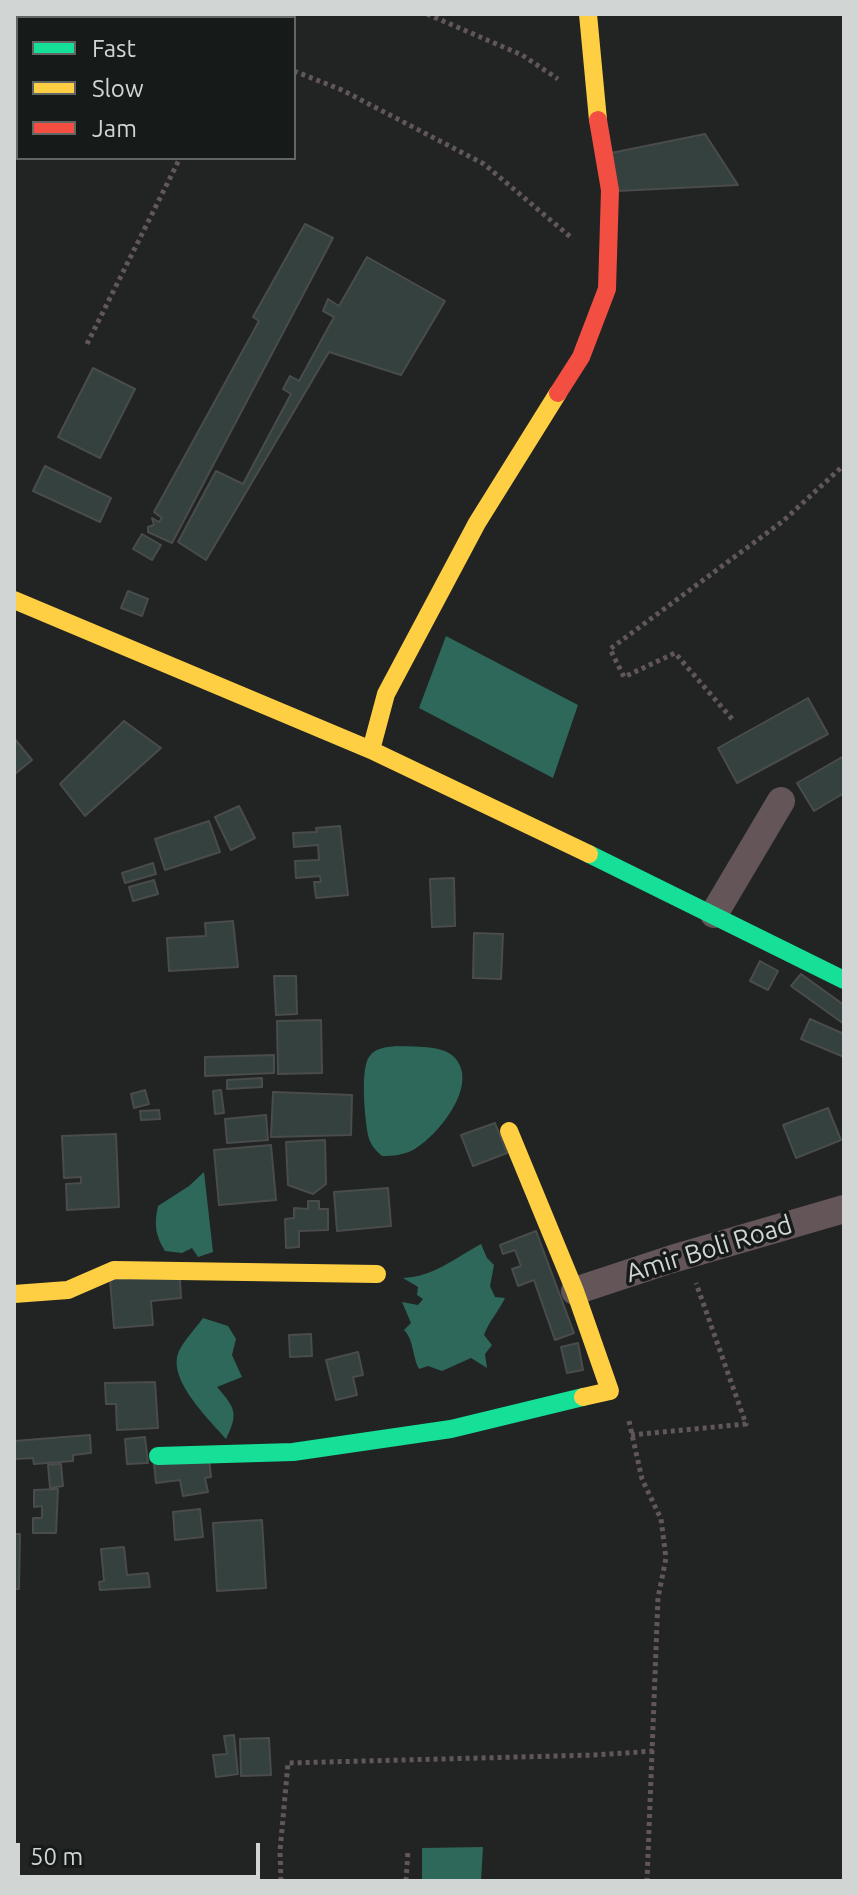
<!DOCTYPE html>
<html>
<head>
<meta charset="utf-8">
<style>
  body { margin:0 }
  #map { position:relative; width:858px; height:1895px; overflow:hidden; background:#212423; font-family:Ubuntu,sans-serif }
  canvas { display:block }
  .frame { position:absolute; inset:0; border:16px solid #d1d5d3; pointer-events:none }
  .legend { position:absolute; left:16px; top:16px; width:280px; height:144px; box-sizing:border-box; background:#161b1a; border:2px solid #616564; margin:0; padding:10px 14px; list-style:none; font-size:24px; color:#d1d5d3 }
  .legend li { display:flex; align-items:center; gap:16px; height:40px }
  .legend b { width:40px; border:2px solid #616564 }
  .scale { position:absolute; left:16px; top:1843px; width:244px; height:36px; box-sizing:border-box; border:4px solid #d1d5d3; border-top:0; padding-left:10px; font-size:24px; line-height:28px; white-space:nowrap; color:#d1d5d3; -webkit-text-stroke:6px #161b1a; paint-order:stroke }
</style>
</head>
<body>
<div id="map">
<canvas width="858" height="1895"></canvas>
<div class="frame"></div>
<ul class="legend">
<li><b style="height:10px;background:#16e098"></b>Fast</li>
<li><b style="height:10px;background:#ffcf43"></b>Slow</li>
<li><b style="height:10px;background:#f24e42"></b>Jam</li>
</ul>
<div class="scale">50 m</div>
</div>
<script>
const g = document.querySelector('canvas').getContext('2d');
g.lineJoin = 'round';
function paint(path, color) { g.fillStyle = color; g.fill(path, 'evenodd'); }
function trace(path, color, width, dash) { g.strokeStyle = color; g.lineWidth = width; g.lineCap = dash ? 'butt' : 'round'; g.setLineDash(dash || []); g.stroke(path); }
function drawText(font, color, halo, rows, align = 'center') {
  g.font = font + ' Ubuntu,sans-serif'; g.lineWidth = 7; g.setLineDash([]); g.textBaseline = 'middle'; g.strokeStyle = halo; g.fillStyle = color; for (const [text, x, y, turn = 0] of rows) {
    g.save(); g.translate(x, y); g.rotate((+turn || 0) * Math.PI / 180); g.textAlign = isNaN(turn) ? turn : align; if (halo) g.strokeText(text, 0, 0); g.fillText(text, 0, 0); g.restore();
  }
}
paint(new Path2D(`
  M446,636L578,705L553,778L419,708Z
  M398,1046C414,1047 441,1045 453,1056C482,1083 437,1137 413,1150C403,1155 393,1156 382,1156C375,1150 370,1144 368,1135C365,1119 360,1070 369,1057C375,1047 388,1047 398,1046Z
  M204,1172L213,1252L198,1257L192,1248L182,1253L165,1251C155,1235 154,1224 158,1206L189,1186Z
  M481,1244L487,1258L494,1265L490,1286L495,1297L505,1298C499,1311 489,1321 484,1335L492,1345L485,1354L487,1368L471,1358L442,1371L428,1366L419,1369C412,1356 414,1340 404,1330L411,1323L402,1302L418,1305L423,1299L417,1295L418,1287L403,1278C433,1277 455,1258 481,1244Z
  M203,1318L228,1326L236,1339L232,1355L242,1377L217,1387C235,1408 239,1413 226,1439C209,1419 164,1377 180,1349C186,1338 196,1328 203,1318Z
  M483,1847L481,1881H422V1848Z`), '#2d685a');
const building = new Path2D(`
  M705,134L738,185L617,191L611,153Z
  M305,224L333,238L172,543L148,532V527L154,525L152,518L159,522L162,518L154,512L259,321L253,317Z
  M367,257L445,301L401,375L329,352L206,560L178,542L216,471L243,484L291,394L283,389L290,376L299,381L334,317L323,311L328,299L339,306Z
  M93,368L135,389L100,458L58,437Z
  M45,466L111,498L100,522L33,491Z
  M142,534L161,545L152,560L133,549Z
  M128,591L148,599L142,616L121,608Z
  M808,698L828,734L737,783L718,748Z
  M124,721L161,748L85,816L60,784Z
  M14,738L32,760L15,774L14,773Z
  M844,756V793L814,811L797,783Z
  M239,806L255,838L231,850L215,817Z
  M209,821L220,852L165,870L155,839Z
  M340,826L348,895L316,898L314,882H321L320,876L296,878L295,861L319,860L318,845L294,847L293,833L317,832L316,828Z
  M153,863L156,874L125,883L122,873Z
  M454,878L455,926L432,927L430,879Z
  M154,880L158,894L133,901L129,887Z
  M233,921L238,967L169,971L167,938L206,936L205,923Z
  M474,933L503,934L501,979L473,978Z
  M760,961L778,971L768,990L750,981Z
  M801,974L844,1005V1024L791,986Z
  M274,976H296L297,1014L276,1015Z
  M810,1019L844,1034V1057L801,1039Z
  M321,1020L322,1073L278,1074L277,1021Z
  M274,1055V1073L205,1076V1057Z
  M262,1078V1087L227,1089V1080Z
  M145,1090L149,1104L134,1108L131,1094Z
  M221,1090L224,1113L215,1114L213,1091Z
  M273,1092L352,1095L351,1135L271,1137Z
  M828,1108L841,1140L796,1158L783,1125Z
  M159,1110L160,1119L141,1120L140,1111Z
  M266,1115L268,1140L227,1143L225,1119Z
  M495,1123L507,1153L473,1166L461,1135Z
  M116,1134L119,1207L67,1210L66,1184L81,1183V1177L64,1178L62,1136Z
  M325,1140L326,1184L313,1194L288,1185L286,1142Z
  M271,1145L276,1200L219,1205L214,1150Z
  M388,1188L391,1226L337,1231L334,1192Z
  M308,1201H319V1209H328V1230L299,1231V1247L286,1248L285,1219L294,1218V1208L308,1209Z
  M536,1231L574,1333L555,1340L534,1280L518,1286L512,1269L521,1266L515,1250L503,1254L500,1245Z
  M110,1279H180L181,1298L151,1301L153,1325L114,1328Z
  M311,1334L312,1356L290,1357L289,1335Z
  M578,1343L583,1370L567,1373L561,1347Z
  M358,1352L363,1375L353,1377L357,1395L336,1400L326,1360Z
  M155,1382L158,1428L117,1430L116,1404H106L105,1383Z
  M90,1435L91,1453L73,1455V1461L34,1464L33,1458L15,1459L14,1441Z
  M145,1437L148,1463L127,1464L125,1439Z
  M209,1458L211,1477L205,1478L208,1492L183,1496L180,1480L156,1483L154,1464Z
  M61,1464L63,1486L50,1488L48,1465Z
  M58,1489L56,1533H33V1518H42V1506L34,1507V1490Z
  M200,1509L203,1537L175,1540L173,1512Z
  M262,1520L266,1588L217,1591L213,1523Z
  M14,1534H20L19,1589H14Z
  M124,1547L127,1575L148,1573L150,1587L100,1590L99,1582L104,1581L101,1549Z
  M234,1735L238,1774L216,1777L213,1755L227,1754L224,1736Z
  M269,1738L271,1775L241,1776L240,1739Z`);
paint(building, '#34413e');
trace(building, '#494c4b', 2);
trace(new Path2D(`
  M427,14L522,55L558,79
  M242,18L260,14
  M294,71L342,90L484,164L573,239
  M87,344L180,158
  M732,719L675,653L624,677L610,649L783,521L844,465
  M629,1421L642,1479L661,1519L666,1558L658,1598L647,1881
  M631,1435L746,1424L696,1283
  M281,1881L280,1851L288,1763L595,1755L654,1751
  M406,1881L408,1850`), '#61575a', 5, [4, 4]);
trace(new Path2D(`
  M714,914L781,801
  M575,1291L672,1259L844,1209`), '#635558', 28);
trace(new Path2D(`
  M589,854L844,980
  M158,1456L293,1452L451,1429L583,1397`), '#16e098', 18);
trace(new Path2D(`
  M588,14L598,120
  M14,600L371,750L589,854
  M371,750L386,694L477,523L558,393
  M509,1131L575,1291L610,1391L583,1397
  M14,1294L68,1290L114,1270L377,1274`), '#ffcf43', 18);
trace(new Path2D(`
  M558,393L581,357L607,289L610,190L598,120`), '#f24e42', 18);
drawText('26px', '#d1d5d3', '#161b1a', [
  ["Amir Boli Road",709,1249,-17]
]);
</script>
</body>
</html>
